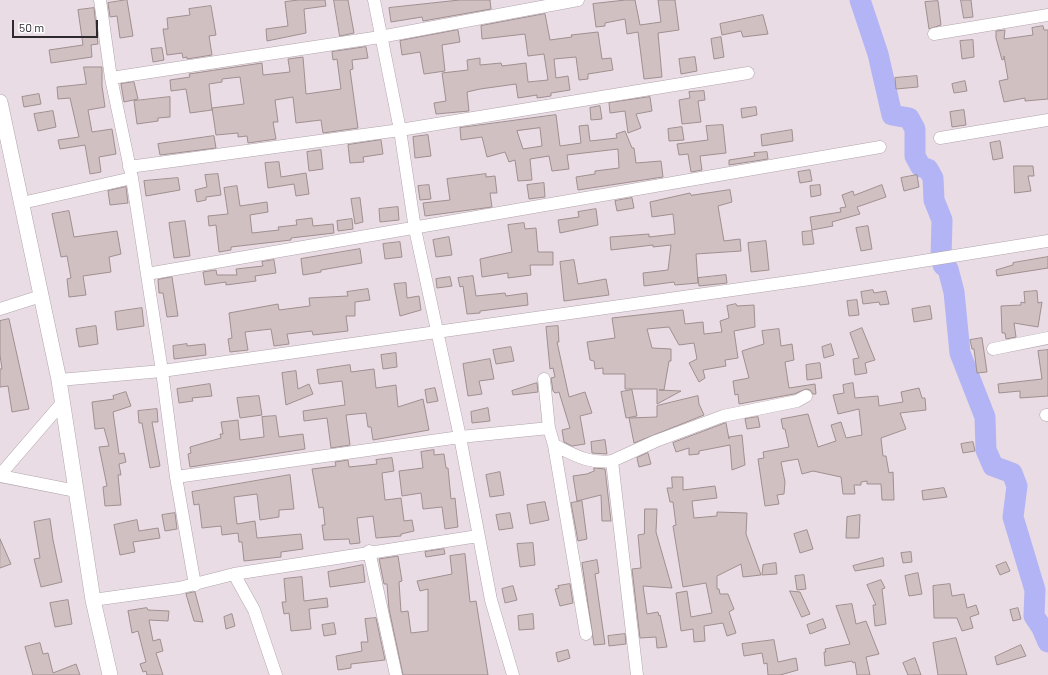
<!DOCTYPE html>
<html>
<head>
<meta charset="utf-8">
<style>
  body { margin:0 }
  #map { position:relative; width:1048px; height:675px; overflow:hidden; background:#eadce4; font-family:Barlow,sans-serif }
  canvas { display:block }
  .scale { position:absolute; left:12px; top:20px; width:86px; height:18px; box-sizing:border-box; border:2px solid #2e292c; border-top:0; padding-left:5px; font-size:12px; line-height:14px; white-space:nowrap; color:#2e292c; -webkit-text-stroke:3px #fff; paint-order:stroke }
</style>
</head>
<body>
<div id="map">
<canvas width="1048" height="675"></canvas>
<div class="scale">50 m</div>
</div>
<script>
const g = document.querySelector('canvas').getContext('2d');
g.lineJoin = 'round';
function trace(path, color, width, dash) { g.strokeStyle = color; g.lineWidth = width; g.lineCap = dash ? 'butt' : 'round'; g.setLineDash(dash || []); g.stroke(path); }
function paint(path, color) { g.fillStyle = color; g.fill(path, 'evenodd'); }
trace(new Path2D(`
  M860,0L878,54L892,115L909,118L915,129V156L921,167L928,169L933,178L934,200L942,220L941,259L943,265L948,269L954,292L960,353L985,417L986,450L993,466L1012,473L1017,486L1013,517L1035,590L1034,616L1042,628L1048,642`), '#b3b4f5', 21);
const building = new Path2D(`
  M127,0L133,36L120,38L117,16L110,17L108,3Z
  M299,0H325L326,6L304,9L306,33L267,41L266,29L288,26L285,2Z
  M334,0H348L354,33L340,36Z
  M460,0H490L491,9L423,21L422,17L391,22L389,8Z
  M626,0H635L640,25L661,22L658,0H675L679,30L658,33L662,77L644,79L638,32L627,34L625,19L605,23V26L596,27L593,4Z
  M961,0H971L973,17L964,18Z
  M938,1L941,25L929,29L925,2Z
  M211,6L216,35L209,36L212,55L187,59V57L183,58L182,53L167,55L163,29H168L167,18L190,15L189,9Z
  M94,8L98,44L91,45L92,57L51,63L49,50L83,45L78,10Z
  M545,14L550,40L572,37L571,35L598,32L602,59L611,58L613,70L588,74V79L579,80L576,57L554,59L556,78L568,76L570,90L551,93V96L537,98V95L518,98L516,84L480,89L467,92L469,111L436,114L434,103L446,101L442,73L468,70L467,60L480,58V65L501,63L502,66L526,63L528,82L548,80L544,54L528,56L525,34L482,39L481,26Z
  M763,15L768,34L743,37L741,31L722,35L720,24Z
  M1043,26L1044,30H1048V99L1025,101V98L1004,102L999,81L1008,79L1004,56V59L1002,60L996,38V31L1005,30L1004,39L1033,35L1032,28Z
  M458,30L460,42L442,45L445,71L424,74L420,52L402,55L400,41Z
  M721,37L724,57L714,59L711,39Z
  M973,40L974,57L962,59L960,41Z
  M366,47L368,58L352,60L353,69L350,70L358,128L323,133L321,120L296,123L293,97L275,100L278,122H273L276,139L248,143L247,136L238,137V133L216,135L212,108L244,104L240,77L222,79V82L209,84L212,110L190,113L186,89L171,91L170,80L190,77L189,74L262,63L263,75L290,72L288,59L303,57L306,94L341,89L337,59L333,60L332,52Z
  M162,48L164,60L153,62L151,49Z
  M695,57L697,71L681,74L679,59Z
  M84,67H102V86L105,107L88,110L92,132L112,129L116,154L99,157L101,172L90,174L85,145L60,149L58,140L79,137L70,98L58,99L57,87L86,84Z
  M917,76L918,87L896,89L895,78Z
  M965,81L967,91L954,93L952,84Z
  M134,82L138,99L124,102L121,84Z
  M704,91L705,100L698,101L701,122L682,124L679,100L690,98L689,92Z
  M39,94L41,104L24,107L22,97Z
  M170,97V117L158,118V121L137,124L134,101Z
  M650,97L652,111L636,114L641,128L628,133L625,111L610,113L609,103Z
  M600,106L602,119L591,120L590,108Z
  M756,107L757,115L742,118L741,109Z
  M964,110L966,125L952,127L950,112Z
  M53,111L56,127L38,131L34,114Z
  M556,115L560,146L581,143L579,126L588,125L590,141L617,138L616,134L625,131L632,148H634L636,163L661,161L663,177L578,190L576,177L595,174V171L619,168L618,149L567,155L569,169L552,171L549,156L530,159L532,180L518,181L515,160L509,162L505,152L487,157L482,137L461,140L460,128ZM540,128L542,146L523,149L517,131Z
  M723,125L726,153L700,156L702,170L691,172L688,154L679,155L677,144L708,140L706,126Z
  M682,127L684,140L669,141L668,129Z
  M792,130L793,141L762,146L761,135Z
  M428,135L431,156L415,158L413,137Z
  M214,136L216,148L160,155L158,144Z
  M381,140L383,154L363,157L364,162L350,163L348,145Z
  M1000,141L1003,158L993,160L990,143Z
  M321,150L323,169L309,171L307,152Z
  M767,152L768,159L729,165V160L755,156L754,153Z
  M279,162L281,177L306,173L309,194L296,196L294,184L268,188L265,163Z
  M1014,166H1033L1034,176H1028L1031,191L1015,193Z
  M810,170L812,181L800,183L798,172Z
  M218,174L221,195L206,197V200L197,202L195,190L207,187L205,175Z
  M486,174V177L495,176L497,193H490L492,207L425,216L423,203L450,200L447,179Z
  M917,175L919,187L904,191L901,178Z
  M178,178L180,190L146,196L144,181Z
  M544,183L545,197L529,199L527,185Z
  M429,185L431,199L420,200L418,186Z
  M820,185L821,195L811,197L810,186Z
  M882,185L886,197L857,207L860,214L832,222L833,226L812,230L810,217L841,212L840,208L846,207L842,195L853,191L854,195Z
  M237,186L240,206L267,202L268,212L250,215L252,233L279,230L278,227L297,225L296,220L312,218L313,226L333,224L334,233L291,238V240L231,247V250L219,252L216,225L209,226L208,216L228,214L224,188Z
  M126,187L128,203L110,205L108,191Z
  M730,190L732,202L718,206L724,241L740,239L741,251L696,254L698,283L675,285L674,282L644,286L643,273L668,270L671,245L653,247V245L611,250L610,237L649,234V237L675,234L673,214L652,217L650,202L690,193L691,195Z
  M360,198L363,222L355,224L351,199Z
  M632,198L634,208L617,211L615,201Z
  M398,207L399,220L380,222L379,209Z
  M596,209L598,225L560,233L558,220L579,217L578,212Z
  M69,211L74,237L117,231L121,254L109,257L111,272L83,276L86,295L69,297L67,279L71,278L67,256L61,257L52,214Z
  M352,219L353,229L338,231L337,221Z
  M185,221L190,256L174,258L169,223Z
  M524,223L525,229L536,228L538,252H553V265H530L531,275L508,278V273L482,277L480,259L512,252L508,225Z
  M868,226L872,249L861,251L856,228Z
  M812,231L814,244L803,245L802,232Z
  M449,237L452,255L436,257L433,240Z
  M766,241L769,270L751,272L748,243Z
  M400,242L402,257L385,259L383,244Z
  M360,249L362,263L321,270V272L303,275L301,259Z
  M1048,257V268L997,276L996,270L1013,265V263Z
  M274,260L276,273L255,276L256,281L226,285V282L205,285L203,272L216,270L217,275H237L236,269L263,266L262,262Z
  M574,260L578,284L606,279L609,295L564,301L560,262Z
  M726,275L727,283L699,286L698,278Z
  M473,276L476,296L505,293L506,296L527,293L528,305L480,311V313L467,314L463,286L460,287L458,278Z
  M172,277L178,316L167,317L163,293H159L158,280Z
  M450,277L452,286L437,288L436,279Z
  M406,283L407,298L419,296L421,310L400,316L394,284Z
  M368,289L370,300L355,302V316H346L348,331L313,335L312,331L287,334L289,344L274,346L271,329L245,332L248,350L230,352L228,339L232,338L229,313L278,304L279,310L310,306L309,298L348,296L347,292Z
  M873,290L874,293L886,291L889,304L880,305L879,302L863,304L861,292Z
  M1037,291L1038,303L1042,302L1038,327L1014,323L1016,337L1006,339L1005,333H1002L1001,306L1021,305V302L1025,303L1024,292Z
  M857,300L859,315L849,316L847,301Z
  M736,304L737,306L754,305L755,327L734,331L738,358L725,360L726,366L703,370L705,378L699,382L689,363L697,359L694,343L679,345L669,327L647,329L652,348L671,349V361H669L664,390H659L681,391L657,404V389H625V374H603V368L595,369L594,361L590,360L587,342L615,338L612,318L683,310L685,324L703,322L704,334L722,332L720,321L729,318L727,306Z
  M930,306L932,319L914,322L912,309Z
  M142,308L144,326L117,330L115,312Z
  M9,319L29,409L12,412L8,386L0,387V369H2L0,355V321Z
  M96,326L98,344L79,347L76,329Z
  M558,326L559,342H557L569,397L585,392L592,413L580,416L585,444L572,446L564,442L562,430L570,428L559,392L555,393L553,391L551,378L555,377L553,368L550,369L546,327Z
  M862,328L875,360L865,363L867,373L855,375L853,359L859,358L850,333Z
  M779,329L781,346L792,344L794,360L785,362L789,388L815,384L816,394H813L810,390L806,389L794,394L739,404L738,394L735,395L733,381L749,378L742,351L764,344L762,331Z
  M982,338L987,372L977,373L974,349H972L970,340Z
  M187,344V346L205,344L206,355L174,359L173,346Z
  M831,344L834,355L824,358L822,347Z
  M511,347L514,361L496,364L493,350Z
  M1048,350V396L1020,398V391L999,393L998,384L1042,379L1038,351Z
  M396,353L397,367L383,369L381,355Z
  M490,359L494,379L479,381L482,394L468,396L463,364Z
  M820,363L822,378L807,380L806,365Z
  M350,365L351,372L374,369L376,388L396,385L398,407L423,399L429,430L373,440L371,427H368L366,413L346,415L350,445L331,448L327,418L304,421L303,411L345,405L342,381L319,384L317,370Z
  M296,371L298,389L309,384L313,394L286,405L282,373Z
  M537,383L538,392L513,395L512,391Z
  M853,383L855,398L878,396L879,406L903,402L901,392L919,388L922,398H925L926,410L900,413L906,429L881,438L883,456H886L889,473L893,472L894,500H882L881,484H867V481L861,482V485H854L855,494H843L841,477L813,471L802,474L798,459L781,462L785,482L784,494L777,495L779,504L765,506L758,459L764,458L763,452L789,447L785,429H783L781,419L808,414L818,447L836,441L831,425L841,422L846,438L862,435L859,409L838,414L833,395L844,393L843,385Z
  M210,384L212,396L192,398L193,401L179,403L177,389Z
  M435,388L438,401L427,403L425,390Z
  M632,390L637,416L626,418L621,392Z
  M126,392L131,406L113,412L119,454L124,453L126,462L119,464L121,475H118L121,505L105,506L103,487L107,486L99,447L109,446L104,428L95,429L92,402L114,399L113,396Z
  M259,396L262,415L240,418L237,398Z
  M698,396L699,404L704,415L634,443L629,418L657,417V406Z
  M488,408L490,421L472,423L471,412Z
  M157,409L158,422H152L160,466L150,468L142,423H139L138,411Z
  M276,416L279,437L303,434L305,449L190,467L188,454L191,453L190,447L221,438L220,434H223L221,422L238,420L240,440L264,437L262,417Z
  M758,417L760,427L747,429L745,419Z
  M726,423L729,439V437L742,435L745,465L732,470L730,445L699,451V454L689,455V448L676,452L673,443Z
  M605,440L607,454L592,453L591,442Z
  M973,442L975,451L963,453L961,444Z
  M434,450V455L444,454L446,468H448L451,499L455,498L458,527L445,529L442,507L423,509L421,493L402,496L399,471L423,468L421,452Z
  M648,453L651,464L639,467L637,458Z
  M392,458L394,471L382,473L385,500L401,498L404,521L412,520L414,531L401,534V536L376,538L373,516L357,518L360,543L350,544L349,539L324,540L322,525H325L323,507L319,508L312,469L336,466L335,462L348,460L349,467L377,464L376,460Z
  M594,468L605,469L611,521H602L601,495L577,501L573,476L587,474L594,471Z
  M500,472L504,495L490,497L486,475Z
  M290,475L294,509L279,510V517L260,520L257,494L234,497L237,524L255,521L257,538L301,534L303,549L281,552V557L244,561L242,542H239L238,533L222,535L221,526L202,528L199,504L194,505L192,492Z
  M672,477H683V490L715,486L717,498L692,501L694,518L717,516V512L747,513L746,534L761,575L743,577L741,564L717,576V589H719L720,594H728L734,609L729,612L736,633L727,636L723,623L704,626L705,641L694,642L693,629L681,631L676,593L687,591L691,617L712,613L706,583L683,587L673,526L676,525L673,502H670L667,488H672Z
  M944,488L947,497L923,500L922,491Z
  M582,501L587,539L578,541L571,503Z
  M545,502L549,520L530,524L527,505Z
  M645,509H657L656,532L672,588L643,586L647,614L658,612L659,616L660,615L667,647L657,648L656,637L640,638L632,569L641,568L638,535L644,534Z
  M175,513L177,529L165,531L162,515Z
  M510,513L513,528L499,530L496,515Z
  M860,515L859,538H846L847,517Z
  M50,519L53,540L62,582L41,587L34,559L40,558L34,522Z
  M137,520L139,531L158,528L160,538L133,542L135,552L120,555L114,525Z
  M807,530L813,549L800,553L794,534Z
  M0,539L11,564L0,568Z
  M533,543L535,565L520,567L517,544Z
  M444,549L445,554L426,557L425,552Z
  M911,552L912,562L903,563L901,553Z
  M465,554L470,602L476,601L488,675H403L389,609L387,584H384L379,559L398,556L402,581L399,582L401,612L408,611L411,633L428,631V589L420,591L417,581L452,574L450,556Z
  M883,558L884,566L855,571L853,566Z
  M597,560L599,573L595,574L605,644L594,645L582,563Z
  M1006,562L1010,571L1000,575L996,566Z
  M776,563L777,574L762,575L763,565Z
  M363,565L365,582L330,587L328,572Z
  M918,573L922,594L909,596L905,576Z
  M804,575L806,589L797,590L795,576Z
  M302,577L304,601L327,598L328,607L309,609L311,629L291,631L289,613L284,614L282,602H286L284,579Z
  M881,580L885,588L882,589L886,624L875,626L873,605H876L867,585Z
  M570,584L573,603L560,606L555,589L559,588L558,586Z
  M950,584L952,596L964,594L967,608L976,605L979,614L970,617L973,628L962,631L957,618H934L933,586Z
  M513,586L517,600L505,603L502,589Z
  M790,591L800,592L810,614L802,617Z
  M195,592L203,622L194,621L186,594Z
  M68,600L72,624L55,627L50,603Z
  M852,604L856,624L866,621L879,654L866,657L870,675H857L855,662L853,663L852,661L825,666L824,652H826L825,649L850,644L836,606Z
  M147,608L148,610L169,611L168,621L149,620L153,641L160,639L163,651L156,653L163,675H147L146,671L143,672L140,664L146,662L138,631L132,633L128,611Z
  M1018,608L1021,619L1013,621L1010,610Z
  M232,614L235,626L226,629L224,617Z
  M533,614L534,629L519,630L518,616Z
  M376,618L385,660L351,664V668L338,670L336,656L362,651L361,642H368L365,619Z
  M823,619L826,628L810,634L807,625Z
  M334,623L336,634L324,636L322,625Z
  M625,634L626,644L609,646L608,636Z
  M956,638L967,675H938L933,643Z
  M774,640L778,662L796,658L798,670L780,675H768L767,663L764,664L762,653L744,656L742,644Z
  M40,643L43,654L48,653L53,673L76,664L80,675H33L25,647Z
  M1021,645L1026,656L997,665L995,657Z
  M568,650L570,658L558,662L556,653Z
  M915,658L921,675H908L903,663Z`);
paint(building, '#d1c0c1');
trace(building, '#9f8f90', 1);
const minor = new Path2D(`
  M100,0L111,78L132,178L162,371L176,477L195,585
  M374,0L400,130L415,229L460,437L491,600L513,675
  M934,34L1048,15
  M111,78L380,37L578,0
  M940,138L1048,120
  M129,167L400,130L748,73
  M22,203L132,178
  M147,274L880,147
  M0,309L41,296
  M993,349L1048,338
  M544,379L549,428L554,445L586,634
  M59,380L162,371L810,279L1048,241
  M1046,415H1048
  M554,445C575,455 588,464 612,461L637,675
  M612,461L656,441L723,416L797,401L806,396
  M0,475L62,403
  M0,476L76,491
  M176,477L460,437L549,428
  M369,551L396,675
  M234,574L254,610L276,675
  M93,600L179,588L234,574L478,536`);
const major = new Path2D(`
  M0,102L59,380L93,600L110,675`);
trace(minor, '#b1a4ab', 13);
trace(major, '#b1a4ab', 16);
trace(minor, '#fff', 12);
trace(major, '#fff', 15);
</script>
</body>
</html>
